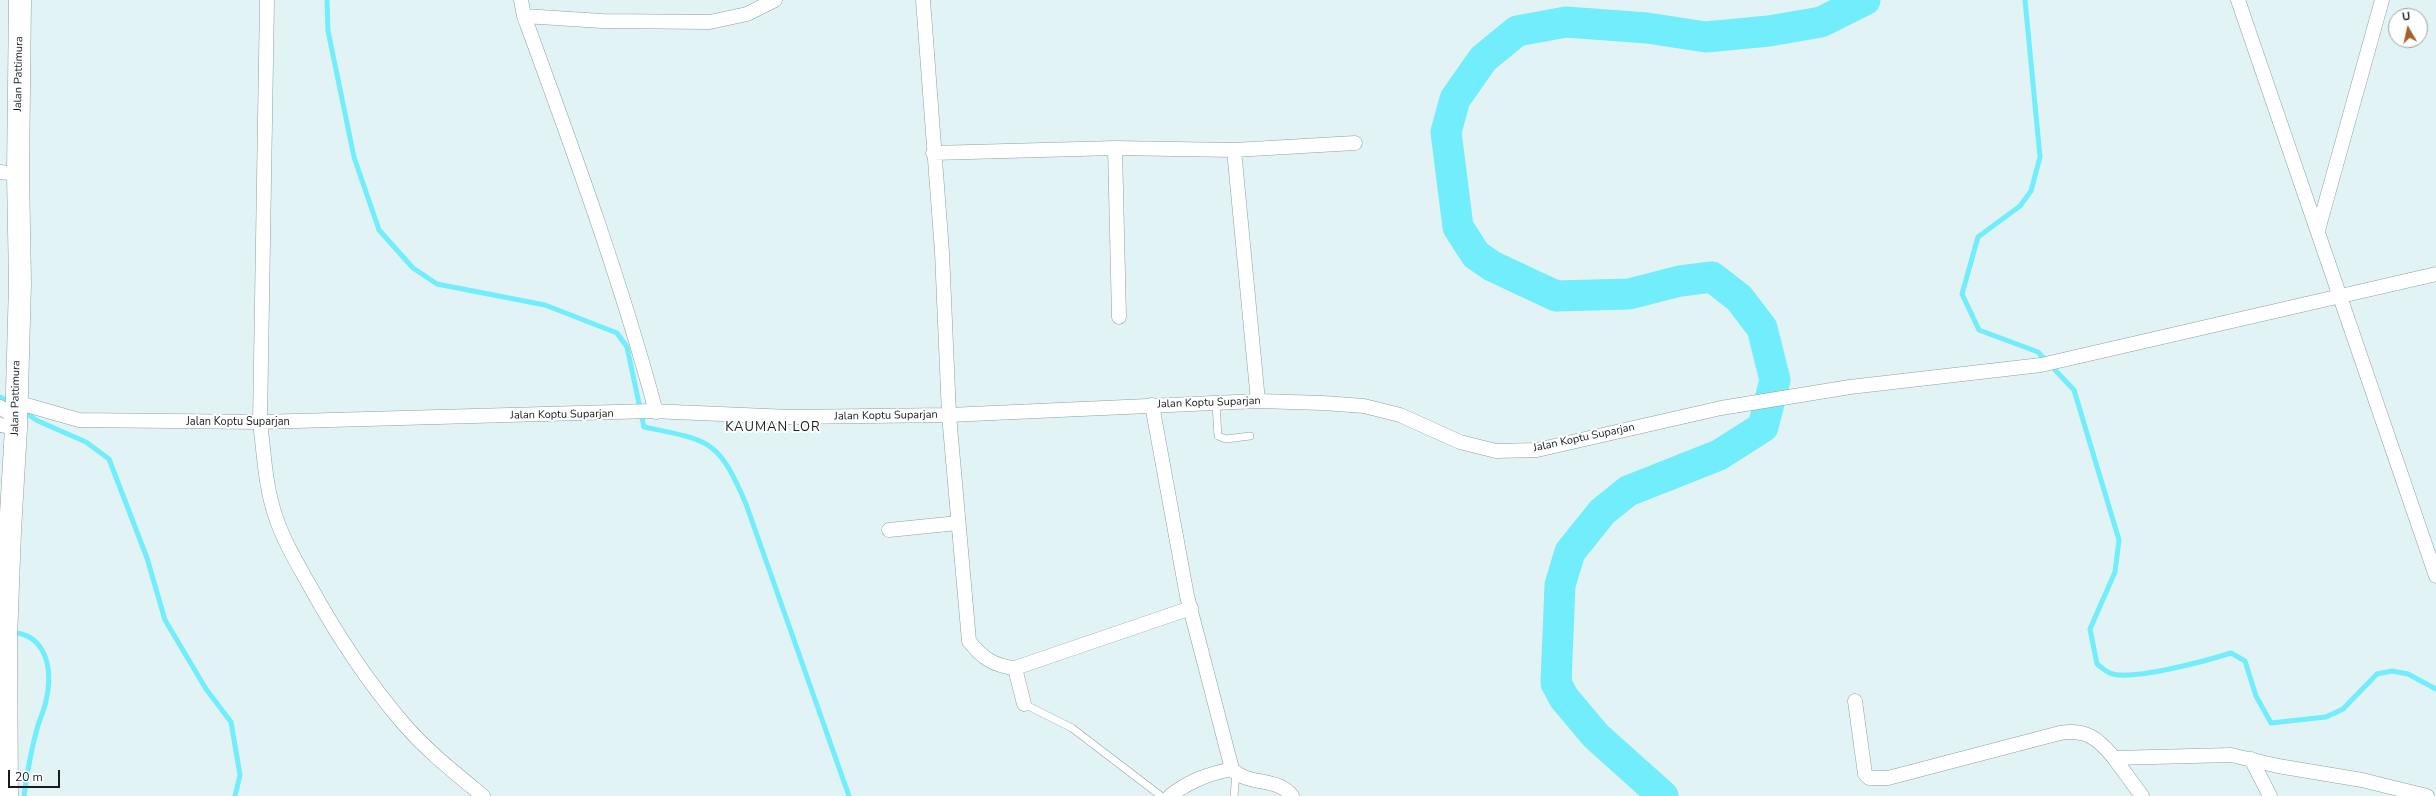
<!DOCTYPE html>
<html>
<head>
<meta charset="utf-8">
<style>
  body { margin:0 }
  #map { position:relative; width:2436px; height:796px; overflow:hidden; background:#e1f3f5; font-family:"Nunito Sans",sans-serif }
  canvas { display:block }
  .north { position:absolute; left:2388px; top:8px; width:40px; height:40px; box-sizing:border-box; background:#fff; border:1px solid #a2a4a5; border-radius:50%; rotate:351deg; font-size:11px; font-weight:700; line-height:16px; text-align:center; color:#161c1d }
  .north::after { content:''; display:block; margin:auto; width:14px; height:18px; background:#a3612d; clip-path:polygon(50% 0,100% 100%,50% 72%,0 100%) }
  .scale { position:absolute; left:8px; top:770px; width:52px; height:18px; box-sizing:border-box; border:2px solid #161c1d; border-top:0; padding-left:5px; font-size:12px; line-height:14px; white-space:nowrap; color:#161c1d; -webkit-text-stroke:3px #fff; paint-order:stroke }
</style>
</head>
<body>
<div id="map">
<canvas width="2436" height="796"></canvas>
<div class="north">U</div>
<div class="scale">20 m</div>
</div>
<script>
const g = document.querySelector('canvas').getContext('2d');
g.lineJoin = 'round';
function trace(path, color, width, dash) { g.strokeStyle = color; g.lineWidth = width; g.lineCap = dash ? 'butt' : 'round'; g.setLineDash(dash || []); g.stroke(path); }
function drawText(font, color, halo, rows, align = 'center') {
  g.font = font + ' "Nunito Sans",sans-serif'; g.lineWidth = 4; g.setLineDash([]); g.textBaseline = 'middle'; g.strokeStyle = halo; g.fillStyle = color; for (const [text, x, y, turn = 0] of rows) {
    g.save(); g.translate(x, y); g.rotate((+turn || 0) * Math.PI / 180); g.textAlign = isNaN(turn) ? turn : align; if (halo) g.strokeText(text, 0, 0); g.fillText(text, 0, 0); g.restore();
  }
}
trace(new Path2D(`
  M327,0L328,31L354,157L379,230L413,268L437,284L545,305L617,333L627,347L644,427C711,441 718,439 746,504L849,796
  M2025,0L2040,157L2031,191L2020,206L1978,237L1962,294L1979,330L2038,352L2074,390L2119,540L2115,572L2090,629L2097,664C2101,667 2105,671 2110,673C2129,682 2209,660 2231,653L2245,661L2256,696L2271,723L2326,717L2343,709L2377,674L2392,671L2408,674L2436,689
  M0,397L11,403
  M22,411L38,421L86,442L109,459L147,558L165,620L206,689L231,722L240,775L235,796
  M10,632C48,634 53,671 46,701C44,712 38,722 36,733C30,754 27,775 24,796`), '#71edfc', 5);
trace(new Path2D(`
  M1663,796L1596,736L1564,698L1556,683L1560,585L1570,552L1602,512L1628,491L1719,455L1763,427L1775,380L1762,328L1739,298L1712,277L1680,281L1629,294L1556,296L1492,266L1476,255L1458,227L1446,132L1455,99L1483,59L1517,31L1566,22L1647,28L1706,37L1769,31L1821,22L1865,0`), '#71edfc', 31);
const service = new Path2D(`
  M1216,404L1218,436L1226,439L1250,436
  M1024,704L1072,728L1161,796
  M1234,796L1236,773`);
const minor = new Path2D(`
  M267,0L260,422C264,453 265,485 275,515C283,540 298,565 311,588C337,635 367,681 403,723C426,750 455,773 483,796
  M521,0L524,16C572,147 620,277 656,412
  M923,0L942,252L949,415L969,641C982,658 994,666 1015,668L1191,608
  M2238,0L2436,576
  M524,16L602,21L710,22L747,14L775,0
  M1115,148L1119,317
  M1234,150L1355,143
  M933,153L1115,148L1234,150L1258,401
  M0,172L18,174
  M2318,230L2382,0
  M16,402L79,420L260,422L651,411L790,417L949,415L1258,401L1323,403L1364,406L1400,415L1460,442L1496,451L1537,450L1721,408L1850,387L2041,365L2436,274
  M1152,405L1187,596L1232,769C1247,786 1279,777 1292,796
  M0,407L16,418
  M0,425L16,428
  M889,530L958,523
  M1015,668L1024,704
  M1855,701L1865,774L1869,778H1888L2060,733C2086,729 2098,738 2114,758L2231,755L2278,766L2362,780L2427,796
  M2114,758L2142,796
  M2251,759L2270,796
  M1170,796C1189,781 1208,774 1232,769`);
const primary = new Path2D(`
  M7,796L6,638L10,531L16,428L20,283L18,174L20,0`);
trace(service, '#8fa0a2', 8);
trace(minor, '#8fa0a2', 15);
trace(primary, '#8fa0a2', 23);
trace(service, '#fff', 7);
trace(minor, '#fff', 14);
trace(primary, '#fff', 22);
drawText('11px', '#161c1d', '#fff', [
  ["Jalan Pattimura",19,74,-89],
  ["Jalan Pattimura",16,398,-89],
  ["Jalan Koptu Suparjan",1209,403,-2],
  ["Jalan Koptu Suparjan",562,415,-1],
  ["Jalan Koptu Suparjan",886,416,-1],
  ["Jalan Koptu Suparjan",238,422],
  ["Jalan Koptu Suparjan",1584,438,-12]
]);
g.letterSpacing = '1px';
drawText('13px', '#161c1d', '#fff', [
  ["KAUMAN LOR",773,428]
]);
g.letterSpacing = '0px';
</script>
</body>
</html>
